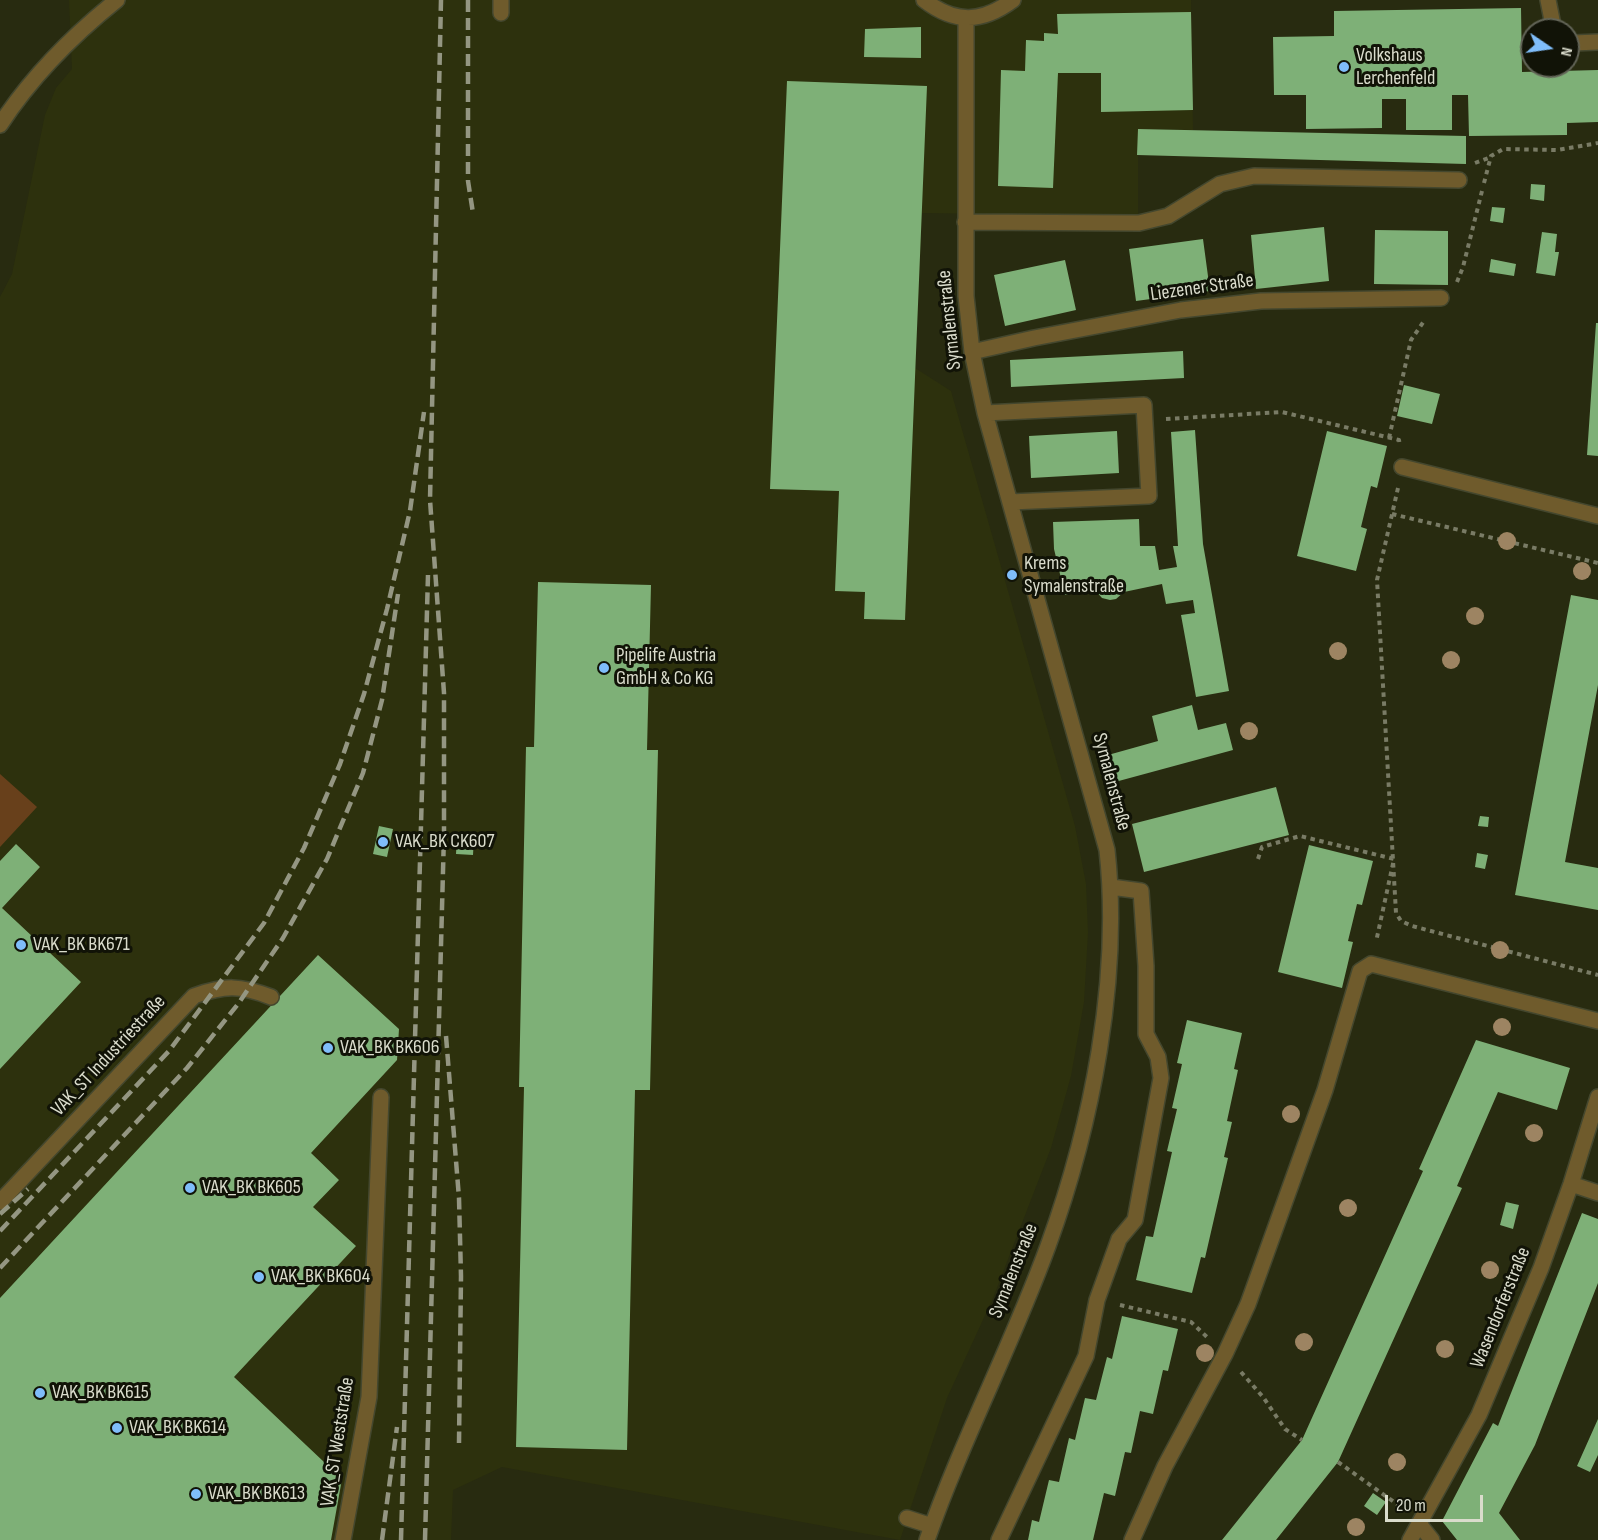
<!DOCTYPE html>
<html>
<head>
<meta charset="utf-8">
<style>
  body { margin:0 }
  #map { position:relative; width:1598px; height:1540px; overflow:hidden; background:#282b10; font-family:"Sofia Sans Condensed",sans-serif }
  canvas { display:block }
  .north { position:absolute; left:1520px; top:18px; width:60px; height:60px; box-sizing:border-box; background:#111307; border:2px solid #616356; border-radius:50%; rotate:103deg; font-size:16px; font-weight:700; line-height:24px; text-align:center; color:#dadccc }
  .north::after { content:''; display:block; margin:auto; width:21px; height:27px; background:#7fbdfa; clip-path:polygon(50% 0,100% 100%,50% 72%,0 100%) }
  .scale { position:absolute; left:1385px; top:1495px; width:98px; height:27px; box-sizing:border-box; border:3px solid #dadccc; border-top:0; padding-left:8px; font-size:18px; line-height:21px; white-space:nowrap; color:#dadccc; -webkit-text-stroke:4px #111307; paint-order:stroke }
</style>
</head>
<body>
<div id="map">
<canvas width="1598" height="1540"></canvas>
<div class="north">N</div>
<div class="scale">20 m</div>
</div>
<script>
const g = document.querySelector('canvas').getContext('2d');
g.lineJoin = 'round';
function paint(path, color) { g.fillStyle = color; g.fill(path, 'evenodd'); }
function trace(path, color, width, dash) { g.strokeStyle = color; g.lineWidth = width; g.lineCap = dash ? 'butt' : 'round'; g.setLineDash(dash || []); g.stroke(path); }
function drawText(font, color, halo, rows, align = 'center') {
  g.font = font + ' "Sofia Sans Condensed",sans-serif'; g.lineWidth = 6; g.setLineDash([]); g.textBaseline = 'middle'; g.strokeStyle = halo; g.fillStyle = color; for (const [text, x, y, turn = 0] of rows) {
    g.save(); g.translate(x, y); g.rotate((+turn || 0) * Math.PI / 180); g.textAlign = isNaN(turn) ? turn : align; if (halo) g.strokeText(text, 0, 0); g.fillText(text, 0, 0); g.restore();
  }
}
paint(new Path2D(`
  M69,0H1191L1193,130L1138,129V216L922,213L915,368L951,391L1075,826L1086,884L1088,933L1084,1002L1071,1076L1051,1148L993,1298L947,1398L900,1540L502,1467L453,1490L451,1540H0V297L12,274L45,115L56,88L72,69Z`), '#2d310d');
paint(new Path2D(`
  M0,774L37,807L0,847Z`), '#68401b');
paint(new Path2D(`
  M1521,8L1522,72L1598,70V122L1567,123V135L1469,136L1468,95H1452V130H1406V99H1382V128L1306,129V95H1274L1273,37L1334,36V11Z
  M1191,12L1193,110L1101,112V73H1058L1053,188L998,186L1001,70L1025,71L1026,40L1044,41V33L1058,34L1057,14Z
  M921,27V58L864,57L865,29Z
  M787,81L927,86L905,620L864,619L865,592L835,591L839,491L770,489Z
  M1138,129L1466,136V164L1137,155Z
  M1531,184L1545,185L1544,201L1530,199Z
  M1492,207L1505,208L1503,223L1490,221Z
  M1324,227L1329,281L1256,289L1251,235Z
  M1375,230L1448,231V285L1374,284Z
  M1542,232L1557,234L1555,252H1559L1555,276L1536,273Z
  M1203,239L1210,291L1136,301L1129,249Z
  M1491,259L1516,264L1514,276L1489,272Z
  M1065,260L1076,310L1005,326L994,275Z
  M1596,323H1598V456L1587,455Z
  M1183,351L1184,378L1011,387L1010,360Z
  M1404,385L1440,394L1432,424L1397,416Z
  M1195,430L1203,544L1229,691L1196,697L1181,615L1195,613L1193,600L1166,604L1162,584L1124,592L1116,599L1110,600L1102,598L1093,588L1065,595L1054,549L1053,522L1139,519L1140,546H1155L1159,570L1177,567L1173,546H1178L1171,432Z
  M1117,431L1119,473L1031,478L1029,436Z
  M1327,431L1387,446L1377,488L1371,486L1361,527L1367,529L1356,571L1297,556Z
  M538,582L651,585L647,750H658L650,1090H635L627,1450L516,1447L524,1087H519L526,747H534Z
  M1571,595L1598,600V685L1565,862L1598,868V910L1515,895Z
  M1192,705L1198,730L1226,723L1233,750L1115,782L1108,755L1158,741L1152,716Z
  M1276,787L1289,835L1144,872L1132,824Z
  M1480,816L1489,817L1488,827L1478,826Z
  M379,826L393,829L387,857L373,854Z
  M457,835L474,836L473,855L456,854Z
  M16,844L40,867L2,908L81,982L0,1069V861Z
  M1309,845L1373,861L1362,905L1357,904L1348,941L1353,942L1342,988L1278,972Z
  M1477,853L1488,855L1485,869L1475,867Z
  M318,955L399,1029L397,1060L311,1153L339,1180L313,1207L356,1246L234,1377L342,1479L331,1540H0V1298Z
  M1187,1020L1242,1033L1234,1069L1238,1070L1227,1121L1232,1122L1224,1157L1228,1158L1205,1258L1201,1257L1192,1293L1136,1280L1146,1236L1153,1237L1172,1152L1167,1151L1177,1109L1172,1108L1182,1064L1177,1063Z
  M1476,1040L1570,1068L1557,1110L1498,1092L1457,1186L1462,1188L1338,1462L1276,1540H1222L1302,1440L1423,1171L1419,1169Z
  M1506,1202L1519,1205L1513,1229L1500,1225Z
  M1582,1213L1598,1219V1283L1535,1445L1499,1513L1520,1540H1457L1442,1521L1493,1423L1498,1426Z
  M1122,1316L1178,1329L1168,1371L1163,1370L1153,1414L1140,1411L1131,1453L1125,1452L1115,1496L1104,1493L1093,1540H1028L1032,1520L1039,1522L1049,1480L1059,1482L1069,1438L1075,1440L1085,1398L1096,1400L1107,1357L1112,1359Z
  M1598,1419V1455L1590,1472L1577,1466Z
  M1373,1493L1386,1502L1377,1515L1364,1506Z`), '#7eb077');
const minor = new Path2D(`
  M924,0C955,24 982,23 1013,0
  M1548,0L1554,30
  M501,13V0
  M1568,40L1573,43L1598,42
  M0,125C32,76 72,36 117,0
  M965,222L1139,223L1168,216L1220,184L1254,176L1459,180
  M972,352L1034,338L1181,310L1261,301L1441,298
  M985,413L1144,405L1149,496L1010,502
  M1402,467L1598,516
  M1571,1184L1598,1193
  M0,1202L194,996C225,985 240,985 271,997
  M907,1518L932,1526
  M1420,1525L1432,1540
  M343,1540L369,1397L381,1097
  M927,1540C962,1440 1012,1345 1048,1246C1092,1125 1121,978 1107,850L985,413L972,352L966,296V18
  M999,1540L1086,1356L1097,1300L1119,1239L1135,1220L1161,1078L1158,1057L1146,1034V966L1141,891L1111,887
  M1132,1540L1165,1466L1225,1354L1248,1304L1325,1090L1360,971L1371,964L1598,1021
  M1410,1540L1479,1415L1541,1268L1571,1184L1598,1097`);
trace(minor, '#44472e', 18);
trace(new Path2D(`
  M1475,163L1491,157
  M1484,183L1491,156L1503,149L1557,150L1598,143
  M1457,282L1463,267L1482,191
  M1166,419L1282,412L1399,440L1400,446
  M1389,438L1411,340L1424,321
  M1398,488L1377,580L1396,913L1401,921L1412,926L1598,975
  M1392,514L1598,563
  M1258,859L1262,847L1300,836L1394,859L1376,942
  M1120,1305L1191,1322L1207,1337
  M1241,1372L1263,1397L1285,1429L1302,1440
  M1338,1462L1401,1507`), '#797b65', 4, [4.5, 4.5]);
trace(minor, '#6f5b2c', 15);
trace(new Path2D(`
  M468,0V181L473,213
  M446,1036L459,1198L461,1276L459,1443
  M0,1214L28,1189
  M0,1231L169,1051L264,923L304,848L340,764L364,694L387,609L410,511L424,412
  M0,1268L187,1068L238,1004L283,938L327,859L363,773L382,700L398,594
  M382,1540L397,1427
  M401,1540L428,575
  M425,1540L444,834V693L430,500L441,0`), '#949682', 4.5, [12, 6]);
g.fillStyle = '#9d8462';
for (const [x, y] of [
  [1507,541],
  [1582,571],
  [1475,616],
  [1338,651],
  [1451,660],
  [1249,731],
  [1500,950],
  [1502,1027],
  [1291,1114],
  [1534,1133],
  [1348,1208],
  [1490,1270],
  [1304,1342],
  [1445,1349],
  [1205,1353],
  [1397,1462],
  [1356,1527]
]) { g.beginPath(); g.arc(x, y, 9, 0, 2 * Math.PI); g.fill(); }
for (const [x, y, r, color] of [
  [1344,67,6,"#7fbdfa"],
  [1012,575,6,"#7fbdfa"],
  [604,668,6,"#7fbdfa"],
  [383,842,6,"#7fbdfa"],
  [21,945,6,"#7fbdfa"],
  [328,1048,6,"#7fbdfa"],
  [190,1188,6,"#7fbdfa"],
  [259,1277,6,"#7fbdfa"],
  [40,1393,6,"#7fbdfa"],
  [117,1428,6,"#7fbdfa"],
  [196,1494,6,"#7fbdfa"]
]) { const dot = new Path2D(); dot.arc(x, y, r, 0, 2 * Math.PI); g.fillStyle = color; g.fill(dot); trace(dot, '#111307', 2); }
drawText('20px', '#dadccc', '#111307', [
  ["Volkshaus",1356,56],
  ["Lerchenfeld",1356,79],
  ["Krems",1024,564],
  ["Symalenstraße",1024,587],
  ["Pipelife Austria",616,656],
  ["GmbH & Co KG",616,679],
  ["VAK_BK CK607",395,842],
  ["VAK_BK BK671",33,945],
  ["VAK_BK BK606",340,1048],
  ["VAK_BK BK605",202,1188],
  ["VAK_BK BK604",271,1277],
  ["VAK_BK BK615",52,1393],
  ["VAK_BK BK614",129,1428],
  ["VAK_BK BK613",208,1494]
], 'left');
drawText('20px', '#dadccc', '#111307', [
  ["Liezener Straße",1202,288,-8],
  ["Symalenstraße",950,320,-96],
  ["Symalenstraße",1111,782,75],
  ["VAK_ST Industriestraße",109,1056,-47],
  ["Symalenstraße",1014,1271,-68],
  ["Wasendorferstraße",1501,1308,-68],
  ["VAK_ST Weststraße",338,1442,-81]
]);
</script>
</body>
</html>
